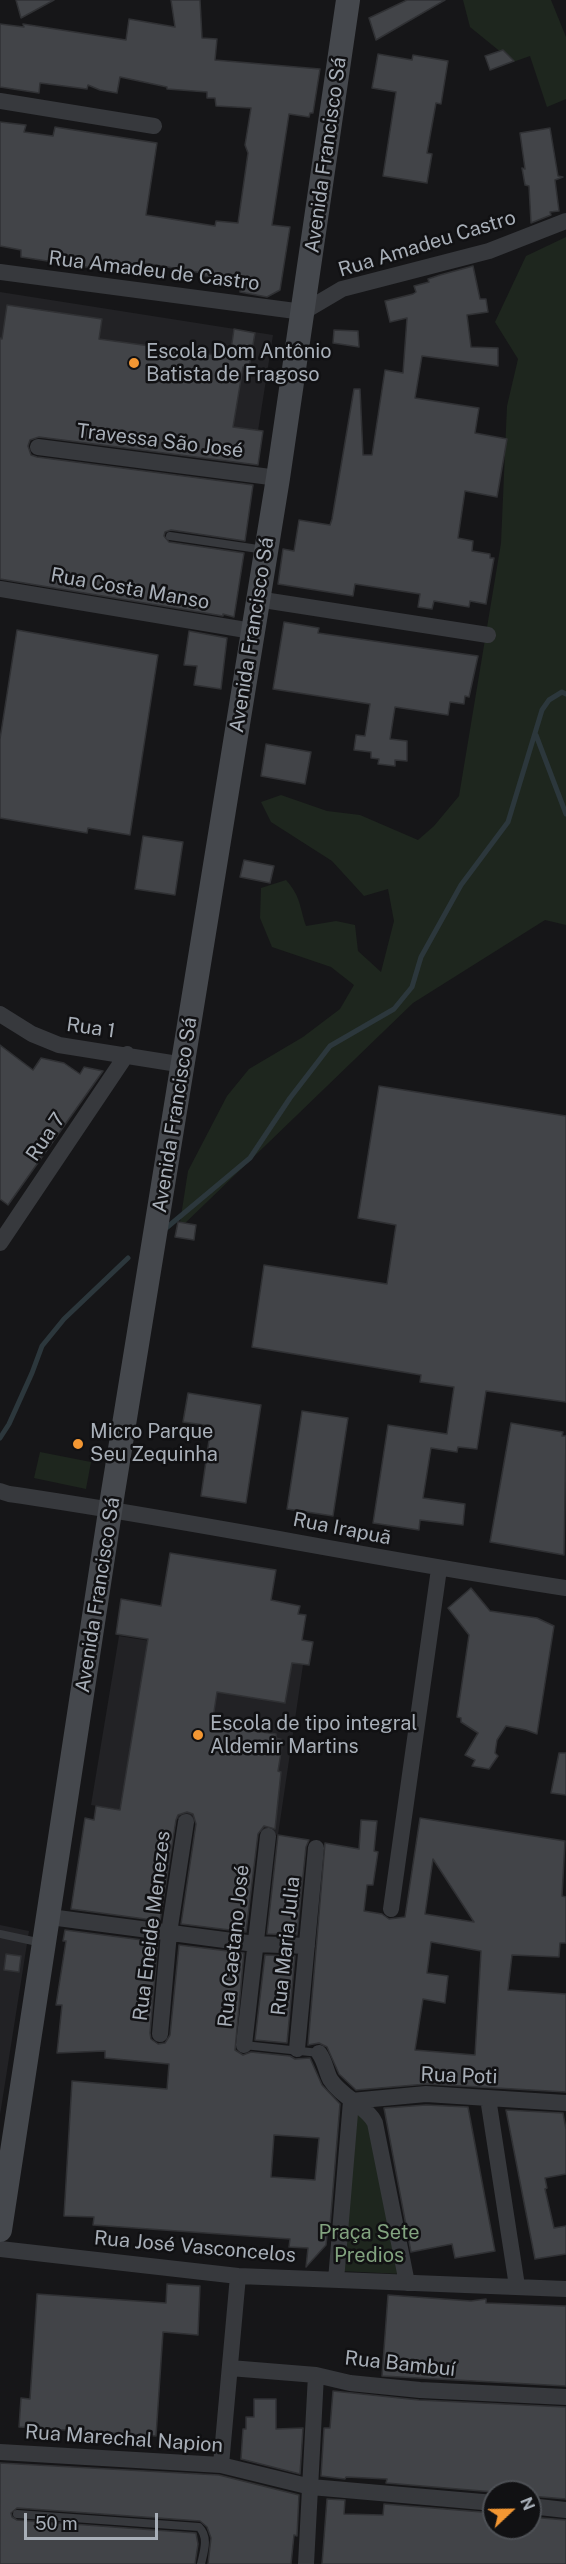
<!DOCTYPE html>
<html>
<head>
<meta charset="utf-8">
<style>
  body { margin:0 }
  #map { position:relative; width:566px; height:2564px; overflow:hidden; background:#161618; font-family:"Public Sans",sans-serif }
  canvas { display:block }
  .north { position:absolute; left:482px; top:2480px; width:60px; height:60px; box-sizing:border-box; background:#111113; border:2px solid #4d5055; border-radius:50%; rotate:68deg; font-size:16px; font-weight:700; line-height:24px; text-align:center; color:#a8afb8 }
  .north::after { content:''; display:block; margin:auto; width:21px; height:27px; background:#f39733; clip-path:polygon(50% 0,100% 100%,50% 72%,0 100%) }
  .scale { position:absolute; left:24px; top:2513px; width:134px; height:27px; box-sizing:border-box; border:3px solid #a8afb8; border-top:0; padding-left:8px; font-size:18px; line-height:21px; white-space:nowrap; color:#a8afb8; -webkit-text-stroke:4px #111113; paint-order:stroke }
</style>
</head>
<body>
<div id="map">
<canvas width="566" height="2564"></canvas>
<div class="north">N</div>
<div class="scale">50 m</div>
</div>
<script>
const g = document.querySelector('canvas').getContext('2d');
g.lineJoin = 'round';
function paint(path, color) { g.fillStyle = color; g.fill(path, 'evenodd'); }
function trace(path, color, width, dash) { g.strokeStyle = color; g.lineWidth = width; g.lineCap = dash ? 'butt' : 'round'; g.setLineDash(dash || []); g.stroke(path); }
function drawText(font, color, halo, rows, align = 'center') {
  g.font = font + ' "Public Sans",sans-serif'; g.lineWidth = 5; g.setLineDash([]); g.textBaseline = 'middle'; g.strokeStyle = halo; g.fillStyle = color; for (const [text, x, y, turn = 0] of rows) {
    g.save(); g.translate(x, y); g.rotate((+turn || 0) * Math.PI / 180); g.textAlign = isNaN(turn) ? turn : align; if (halo) g.strokeText(text, 0, 0); g.fillText(text, 0, 0); g.restore();
  }
}
paint(new Path2D(`
  M0,292L273,335L258,431L0,392Z
  M119,1636L303,1665L278,1835L91,1805Z
  M0,1925L29,1931L0,2115Z`), '#222225');
paint(new Path2D(`
  M463,0H551L566,37V99L547,107L530,56L513,62L470,27Z
  M566,237V925L545,920L413,1003L179,1229L188,1171L227,1096L249,1069L303,1037L340,1009L354,985L331,967L272,947L260,918L261,888L286,880C301,897 299,905 306,926L336,921L355,925L358,951L381,972L394,921L388,889L364,896L332,861L271,822L261,802L281,795L327,811L360,815L418,840L434,826L459,796L501,543L507,406L518,359L495,322L526,256Z
  M40,1452L91,1462L86,1489L34,1478Z
  M356,2114L372,2118L402,2274L340,2271Z`), '#1e261e');
trace(new Path2D(`
  M536,735L566,814
  M165,1229L250,1158L290,1098L330,1046L394,1009L412,987L421,957L461,885L508,822L542,710L549,700L562,692L566,694
  M0,1438L9,1424L32,1373L42,1346L64,1319L128,1258`), '#2c373c', 5);
const building = new Path2D(`
  M16,0H54L21,18Z
  M171,0H200L202,38L217,39L215,60L320,69L313,113H310L309,117L289,114L272,225L290,227L280,290L267,297L240,292L241,281L202,276V273L138,262L137,267L95,259L93,268L21,257V250L0,246V122L26,125L24,132L53,136L55,127L157,143L146,215L215,226L216,221L238,223L248,153L245,145L251,108L216,106L215,98H207V92L167,89V87L120,77L117,93L100,90L88,85L87,89L40,83L39,93L0,87V24L24,27L23,24L126,40L129,19L175,27Z
  M407,0H445L376,40L369,18Z
  M503,50L514,61L490,70L485,56Z
  M378,54L412,60L413,55L448,61L441,104L436,103L427,153L432,154L427,183L383,176L396,92L372,88Z
  M550,128L558,176L563,177L555,180L559,211L550,212L551,215L531,223L529,186L525,185L522,168L525,169L520,133Z
  M473,266L480,299H486L488,312L467,315L471,347L498,348V366L422,356L415,398L479,408L475,433L507,439L497,497L465,491L458,538L473,541L472,551L490,554V558H494L486,604L470,601L469,607L434,601L432,609L418,607L420,594L355,584L353,596L278,584L283,549L294,551L299,520L330,525L332,519L354,389H360L363,455H372L385,370L403,373L407,318L390,322L385,301L413,294L416,292L414,286L429,282L428,279L440,275Z
  M7,305L102,319L99,339L230,357L234,329L255,333L249,368L243,367L233,427L263,431L258,465L39,437L30,440L28,446L31,455L37,457L253,485L245,541L171,530L165,532L164,536L169,542L244,553L234,617L223,614V616L0,579V338L2,339Z
  M334,330L358,331L359,347L333,343Z
  M284,622L319,628L318,633L478,656L469,697L465,696L464,704L450,702L448,715L395,707L390,739L407,741V761L395,760V766L378,764L379,759L371,758V752L354,750L356,735L365,736L370,704L273,689Z
  M17,630L158,655L130,835L88,828L87,833L0,818V739Z
  M189,631L227,638L221,689L194,685L197,666L184,665Z
  M266,744L311,752L305,784L261,776Z
  M143,836L183,842L175,895L135,889Z
  M244,860L274,866L270,883L240,877Z
  M0,1045L33,1070L41,1058L64,1063L80,1074L84,1067L103,1071L8,1205L0,1199Z
  M379,1086L566,1116V1402L486,1391L477,1449L458,1447L457,1452L431,1448L423,1498L465,1504L463,1525L420,1520L419,1530L373,1523L388,1425L447,1434L454,1387L420,1382L421,1375L252,1347L264,1265L387,1284L396,1225L358,1218Z
  M178,1222L196,1225L194,1240L175,1237Z
  M188,1393L261,1405L246,1503L201,1496L211,1426L183,1422Z
  M302,1411L348,1418L333,1516L287,1509Z
  M511,1423L563,1432L562,1436H566L564,1555L490,1542Z
  M170,1553L276,1570L271,1600L300,1606L298,1614L306,1615L302,1640L313,1642L309,1665L292,1663L285,1703L217,1692L212,1725L276,1734V1738L283,1740L278,1771L281,1772L275,1829L264,1826L258,1834L246,1932L181,1924L196,1824L193,1814L187,1812L178,1815L176,1820L160,1921L71,1909L85,1818L94,1820L96,1806L120,1810L148,1639L116,1634L121,1599L161,1606Z
  M471,1588L490,1611L537,1618L554,1626L537,1734L526,1730L506,1726L497,1740L495,1753L498,1756L489,1769L472,1766L475,1760L465,1755L478,1733L461,1722V1718L457,1717L469,1635L448,1608Z
  M559,1753H566V1795L551,1793Z
  M420,1818L565,1841L562,1896L566,1897V1943H560L559,1957L512,1955L508,1990L566,1994V2092L427,2084L356,2090L339,2074L327,2047L319,2043L308,2045L325,1843L359,1849L361,1820L377,1821L374,1851L378,1852L373,1885H367L364,1911L382,1914L389,1919L405,1917ZM433,1859L474,1922L425,1914ZM431,1942L481,1951L475,2055L415,2050L423,1999L445,2003L448,1976L427,1973Z
  M278,1835L309,1840L306,1847L297,1935L267,1934Z
  M65,1930L158,1942L150,2033L151,2039L158,2044L165,2043L170,2035L179,1945L244,1953L235,2050L243,2055L251,2052L290,2056L295,2059L310,2058L322,2085L340,2104L330,2226H328L326,2245L306,2267L308,2248L289,2247L290,2239L93,2225L94,2217L64,2216L72,2081L167,2089L169,2064L105,2058V2051L57,2053L62,2005H56L66,1941H63ZM274,2135L319,2138L315,2180L271,2177Z
  M6,1954L21,1956L19,1972L4,1970Z
  M265,1955L295,1956L287,2043L255,2040Z
  M426,2105L468,2107L495,2251L455,2258L452,2244L411,2252L384,2108Z
  M506,2110L563,2113L566,2129V2174L545,2178L547,2188L545,2189L554,2228L566,2226V2254L535,2259Z
  M167,2284L200,2286L198,2335L163,2332L156,2436L19,2427L21,2398L30,2399L37,2294L166,2303Z
  M388,2295L471,2301L486,2299V2303L566,2306V2386L382,2376Z
  M333,2391L419,2400L566,2407V2499L530,2496V2492H494L386,2483L387,2479L346,2477L345,2479L321,2476L324,2428H330Z
  M254,2399H276V2429L303,2428L300,2474L241,2459L243,2429H246V2417H254Z
  M0,2463L219,2475L299,2495L297,2536L294,2535L291,2564H208L211,2538L207,2527L200,2521L17,2508L11,2513L12,2517L17,2520L196,2533L198,2544L195,2564H0Z
  M327,2499L345,2500L344,2514L383,2515L384,2504L494,2513V2528H530V2517L566,2520V2564H322Z`);
paint(building, '#424448');
trace(building, '#303134', 1.5);
trace(new Path2D(`
  M170,536L265,550
  M0,1934L42,1943
  M244,2045L319,2053
  M17,2514L199,2527C209,2537 204,2551 201,2564`), '#37393d', 8);
trace(new Path2D(`
  M0,101L154,126
  M0,272L303,312L342,289L489,251L566,221
  M38,447L278,478
  M0,589L252,631
  M257,599L488,635
  M0,1014L32,1034L59,1045L184,1065
  M0,1243L127,1054
  M0,1491L9,1494C196,1521 380,1560 566,1588
  M391,1909L439,1569
  M50,1917L255,1944L307,1946
  M160,2034L169,1933L186,1822
  M244,2045L268,1836
  M297,2049L316,1848
  M319,2053C325,2061 326,2071 330,2079C341,2097 368,2107 375,2123L407,2283
  M488,2098L517,2286
  M351,2101L426,2094L566,2103
  M0,2249L238,2276L566,2289
  M336,2280L351,2101
  M230,2368L316,2375L350,2383L420,2390L566,2397
  M0,2452L221,2465L311,2487L494,2503
  M221,2465L238,2276
  M530,2506L566,2510
  M306,2564L316,2375`), '#37393d', 16);
trace(new Path2D(`
  M0,2230L113,1492L278,478L348,0`), '#45484d', 24);
for (const [x, y, r, color] of [
  [134,363,6,"#f39733"],
  [78,1444,6,"#f39733"],
  [198,1735,6,"#f39733"]
]) { const dot = new Path2D(); dot.arc(x, y, r, 0, 2 * Math.PI); g.fillStyle = color; g.fill(dot); trace(dot, '#111113', 2); }
drawText('20px', '#a8afb8', '#111113', [
  ["Avenida Francisco Sá",326,155,-82],
  ["Rua Amadeu Castro",427,244,-17],
  ["Rua Amadeu de Castro",154,271,7],
  ["Travessa São José",160,441,7],
  ["Rua Costa Manso",130,589,10],
  ["Avenida Francisco Sá",252,635,-81],
  ["Rua 1",91,1028,8],
  ["Avenida Francisco Sá",175,1115,-81],
  ["Rua 7",46,1137,-56],
  ["Rua Irapuã",342,1529,11],
  ["Avenida Francisco Sá",98,1595,-81],
  ["Rua Eneide Menezes",152,1926,-83],
  ["Rua Caetano José",234,1946,-84],
  ["Rua Maria Julia",286,1946,-84],
  ["Rua Poti",459,2076,2],
  ["Rua José Vasconcelos",195,2247,5],
  ["Rua Bambuí",400,2364,6],
  ["Rua Marechal Napion",124,2439,4]
]);
drawText('20px', '#a8afb8', '#111113', [
  ["Escola Dom Antônio",146,352],
  ["Batista de Fragoso",146,375],
  ["Micro Parque",90,1432],
  ["Seu Zequinha",90,1455],
  ["Escola de tipo integral",210,1724],
  ["Aldemir Martins",210,1747]
], 'left');
drawText('20px', '#82a37f', '#111113', [
  ["Praça Sete",369,2233],
  ["Predios",369,2256]
]);
</script>
</body>
</html>
